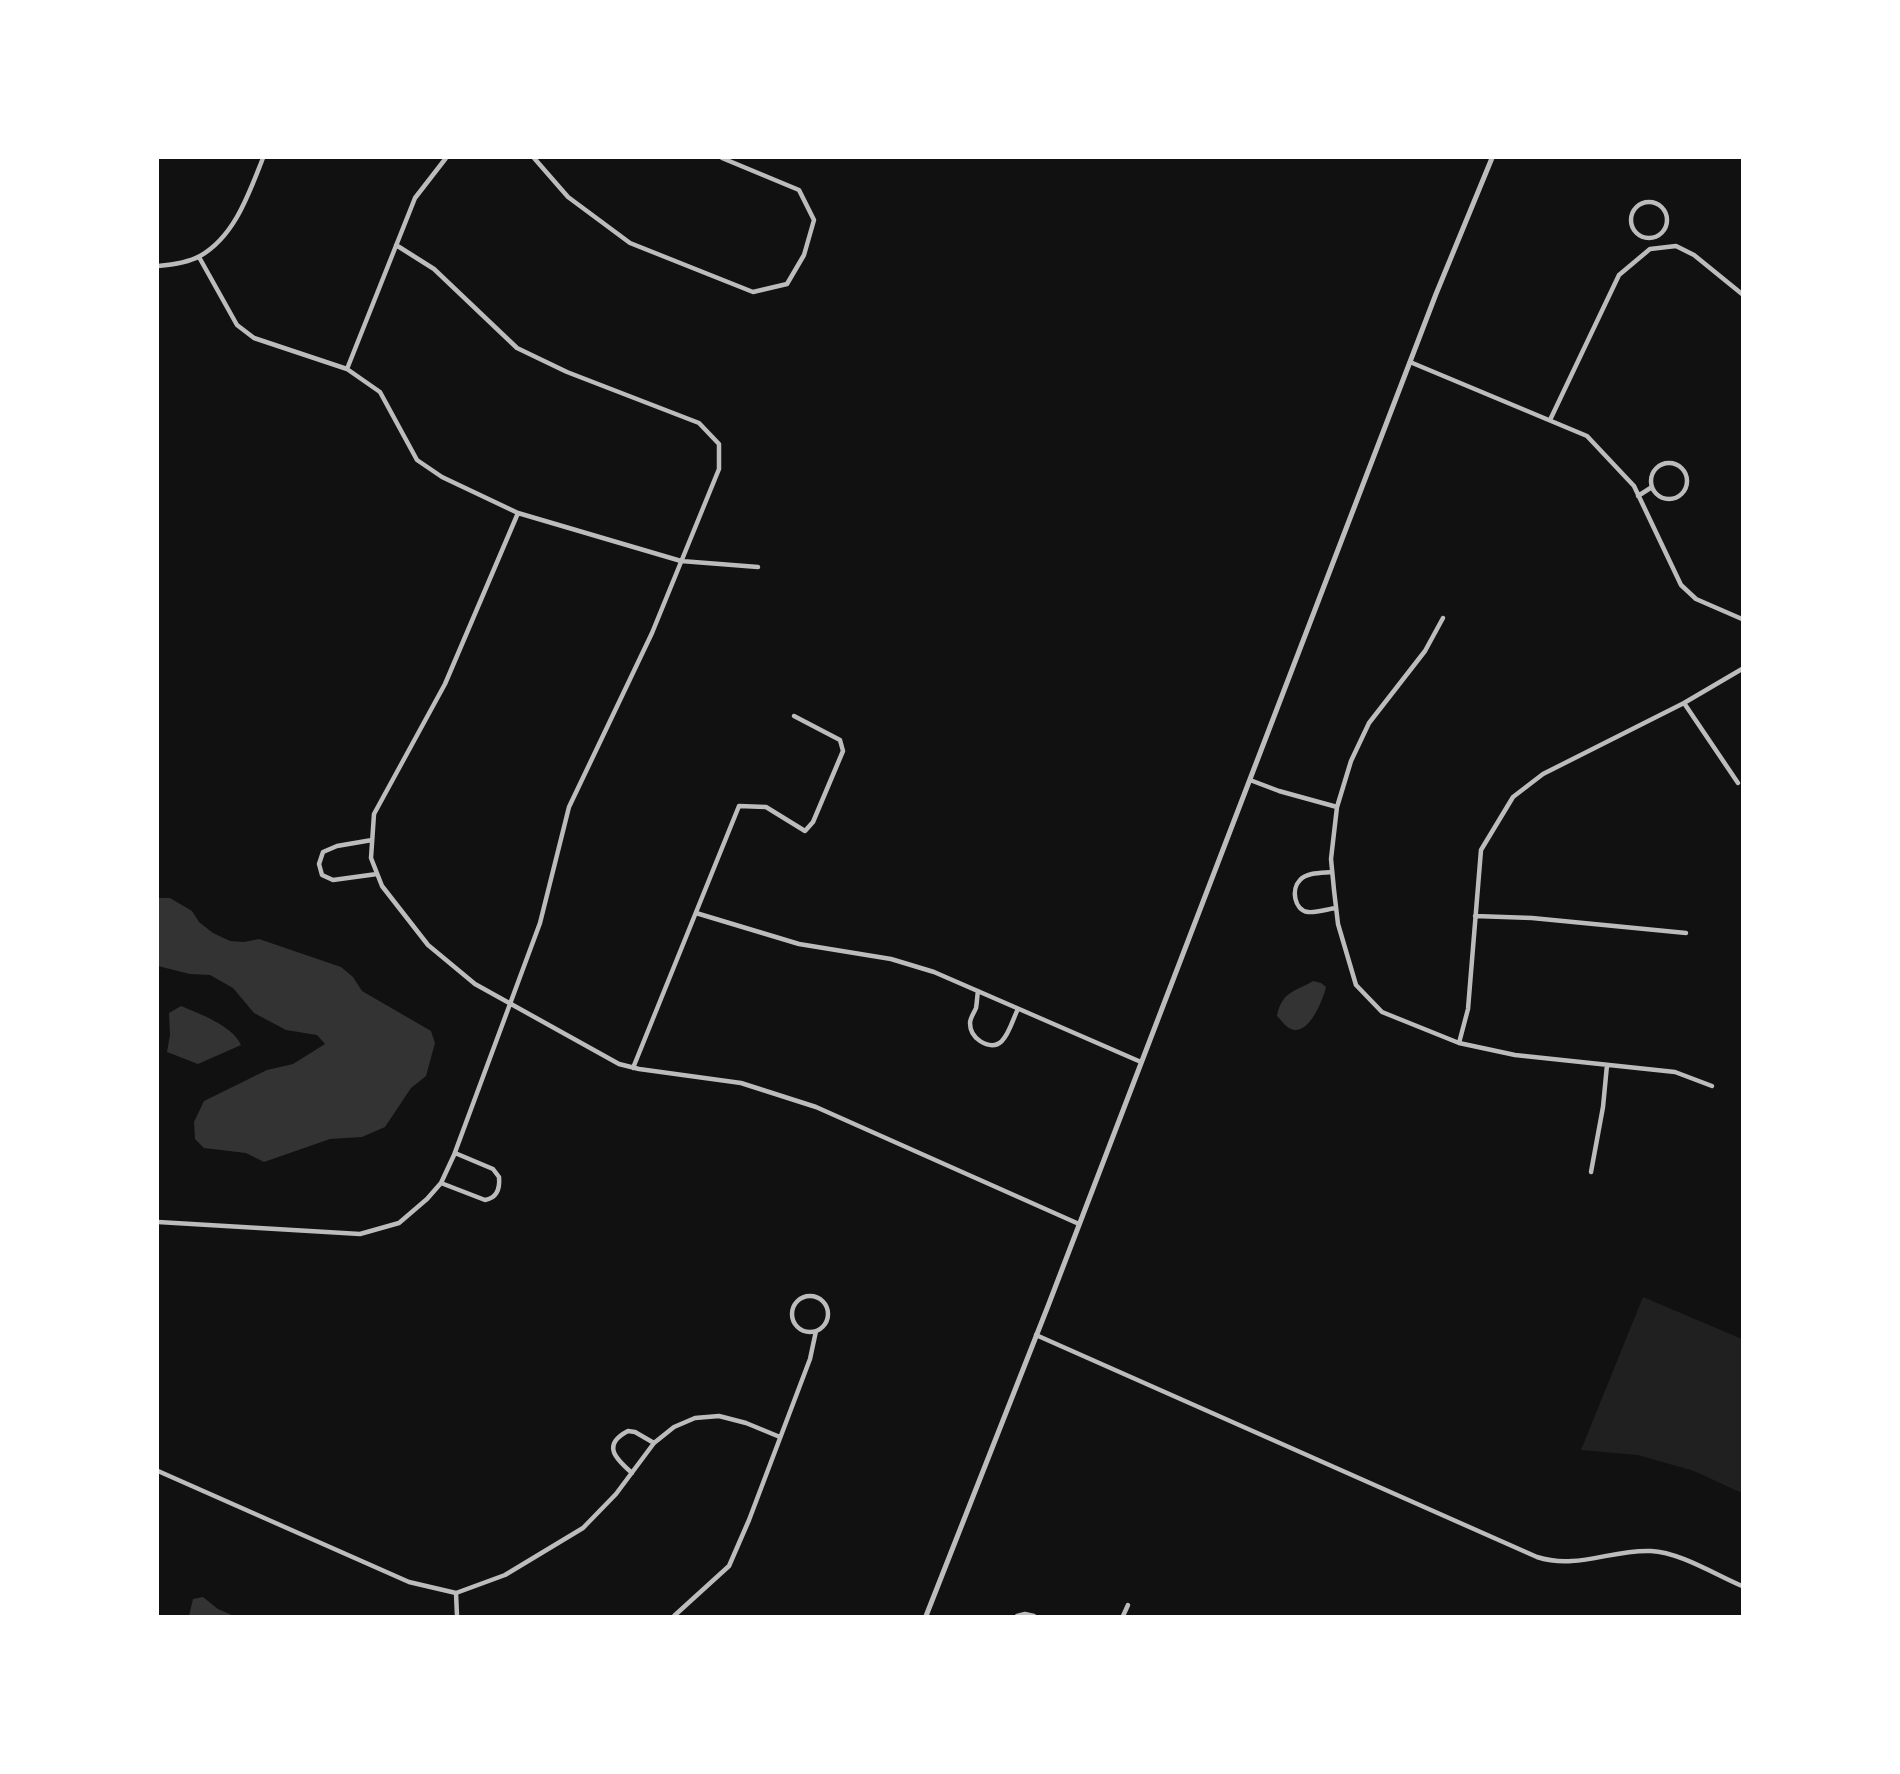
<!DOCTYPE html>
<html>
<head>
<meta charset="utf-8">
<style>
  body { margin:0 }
  #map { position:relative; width:1900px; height:1774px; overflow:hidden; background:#111; font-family:Barlow,sans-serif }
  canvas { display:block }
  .frame { position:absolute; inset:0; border:159px solid #fff; pointer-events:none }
</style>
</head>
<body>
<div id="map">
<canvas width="1900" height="1774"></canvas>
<div class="frame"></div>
</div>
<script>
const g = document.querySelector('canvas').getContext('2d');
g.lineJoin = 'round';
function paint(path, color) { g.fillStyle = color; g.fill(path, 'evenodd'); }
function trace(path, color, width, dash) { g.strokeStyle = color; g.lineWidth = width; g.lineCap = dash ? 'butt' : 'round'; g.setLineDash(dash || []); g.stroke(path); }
paint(new Path2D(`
  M1643,1297L1742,1339V1493L1694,1471L1638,1455L1581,1450Z`), '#202020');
paint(new Path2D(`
  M158,898H170L192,911L199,922L213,933L230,941L244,942L259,939L341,967L353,977L362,991L431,1031L435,1043L426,1076L411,1088L385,1127L362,1137L330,1139L264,1162L246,1153L204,1148L195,1139L194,1122L204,1101L267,1070L293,1064L325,1044L317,1035L286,1030L254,1013L233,988L210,975L190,974L158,966Z
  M1313,981L1321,983L1326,987C1323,1000 1310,1032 1294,1030C1286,1028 1282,1021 1277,1016C1282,991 1295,992 1313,981Z
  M181,1006C200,1014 233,1026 241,1045L198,1064L167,1052L170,1035L169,1013Z
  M203,1597L218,1609L234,1616H189L193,1599Z`), '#333');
trace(new Path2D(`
  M534,158L568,197L630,243L753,292L787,284L804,255L814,220L799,190L722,158
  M1631 220a18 18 0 1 1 36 0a18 18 0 1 1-36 0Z
  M199,257L237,325L254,338L347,369L380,392L417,460L442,477L518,513L681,561L758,567
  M158,266C170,265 189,262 200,256C235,236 249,193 263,158
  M1410,362L1587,436L1634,486L1681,585L1696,599L1742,619
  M347,369L415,198L446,158
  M1550,420L1619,275L1650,249L1676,246L1694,255L1742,294
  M1651 481a18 18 0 1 1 36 0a18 18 0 1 1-36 0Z
  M1638,496L1652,487
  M518,513L445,684L374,814L371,858L382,886L428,945L475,984L619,1064L639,1069L741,1083L816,1107L1079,1224
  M1443,618L1425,651L1369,723L1351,761L1337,807L1331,859L1334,890L1338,924L1356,985L1382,1012L1459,1043L1515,1055L1675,1072L1712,1086
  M1684,703L1738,783
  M1250,780L1279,791L1337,807
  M372,840L337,846L323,852L319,864L322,875L333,880L377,874
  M1332,872C1323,873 1307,872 1300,880C1291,889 1294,910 1308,912C1316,913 1328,909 1336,908
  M696,913L799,944L891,959L934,972L1141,1062
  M1475,916L1532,918L1686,933
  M978,991C977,997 977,1003 976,1008C974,1013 970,1018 970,1023C970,1031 974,1037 980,1041C1005,1057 1010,1024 1018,1009
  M1459,1043L1468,1009L1481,850L1513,797L1543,774L1684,703L1742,669
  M633,1068L739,806L766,807L805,831L813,822L843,751L840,740L794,716
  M1591,1172L1603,1107L1607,1065
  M441,1183L485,1200C497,1198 500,1188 499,1177L493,1169L455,1153
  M158,1222L360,1234L399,1223L427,1199L441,1183L454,1155L540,923L569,807L652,633L719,469V444L699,423L567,372L517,348L434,269L396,245
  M792 1314a18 18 0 1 1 36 0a18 18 0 1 1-36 0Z
  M1036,1335L1537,1557C1577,1570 1612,1549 1651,1551C1679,1552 1716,1575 1742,1586
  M158,1471L409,1582L456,1593L505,1575L583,1528L616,1494L654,1443L674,1427L695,1418L719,1416L746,1423L780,1437
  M632,1473C616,1459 601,1445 628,1431L635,1432L654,1443
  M456,1593L457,1616
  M674,1616L729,1566L749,1520L810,1359L816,1331
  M1017,1616L1025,1614L1034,1616
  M1123,1616L1128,1605`), '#bcbcbc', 4.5);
trace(new Path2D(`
  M926,1616L1048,1306L1436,294L1492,158`), '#bcbcbc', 5);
</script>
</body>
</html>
